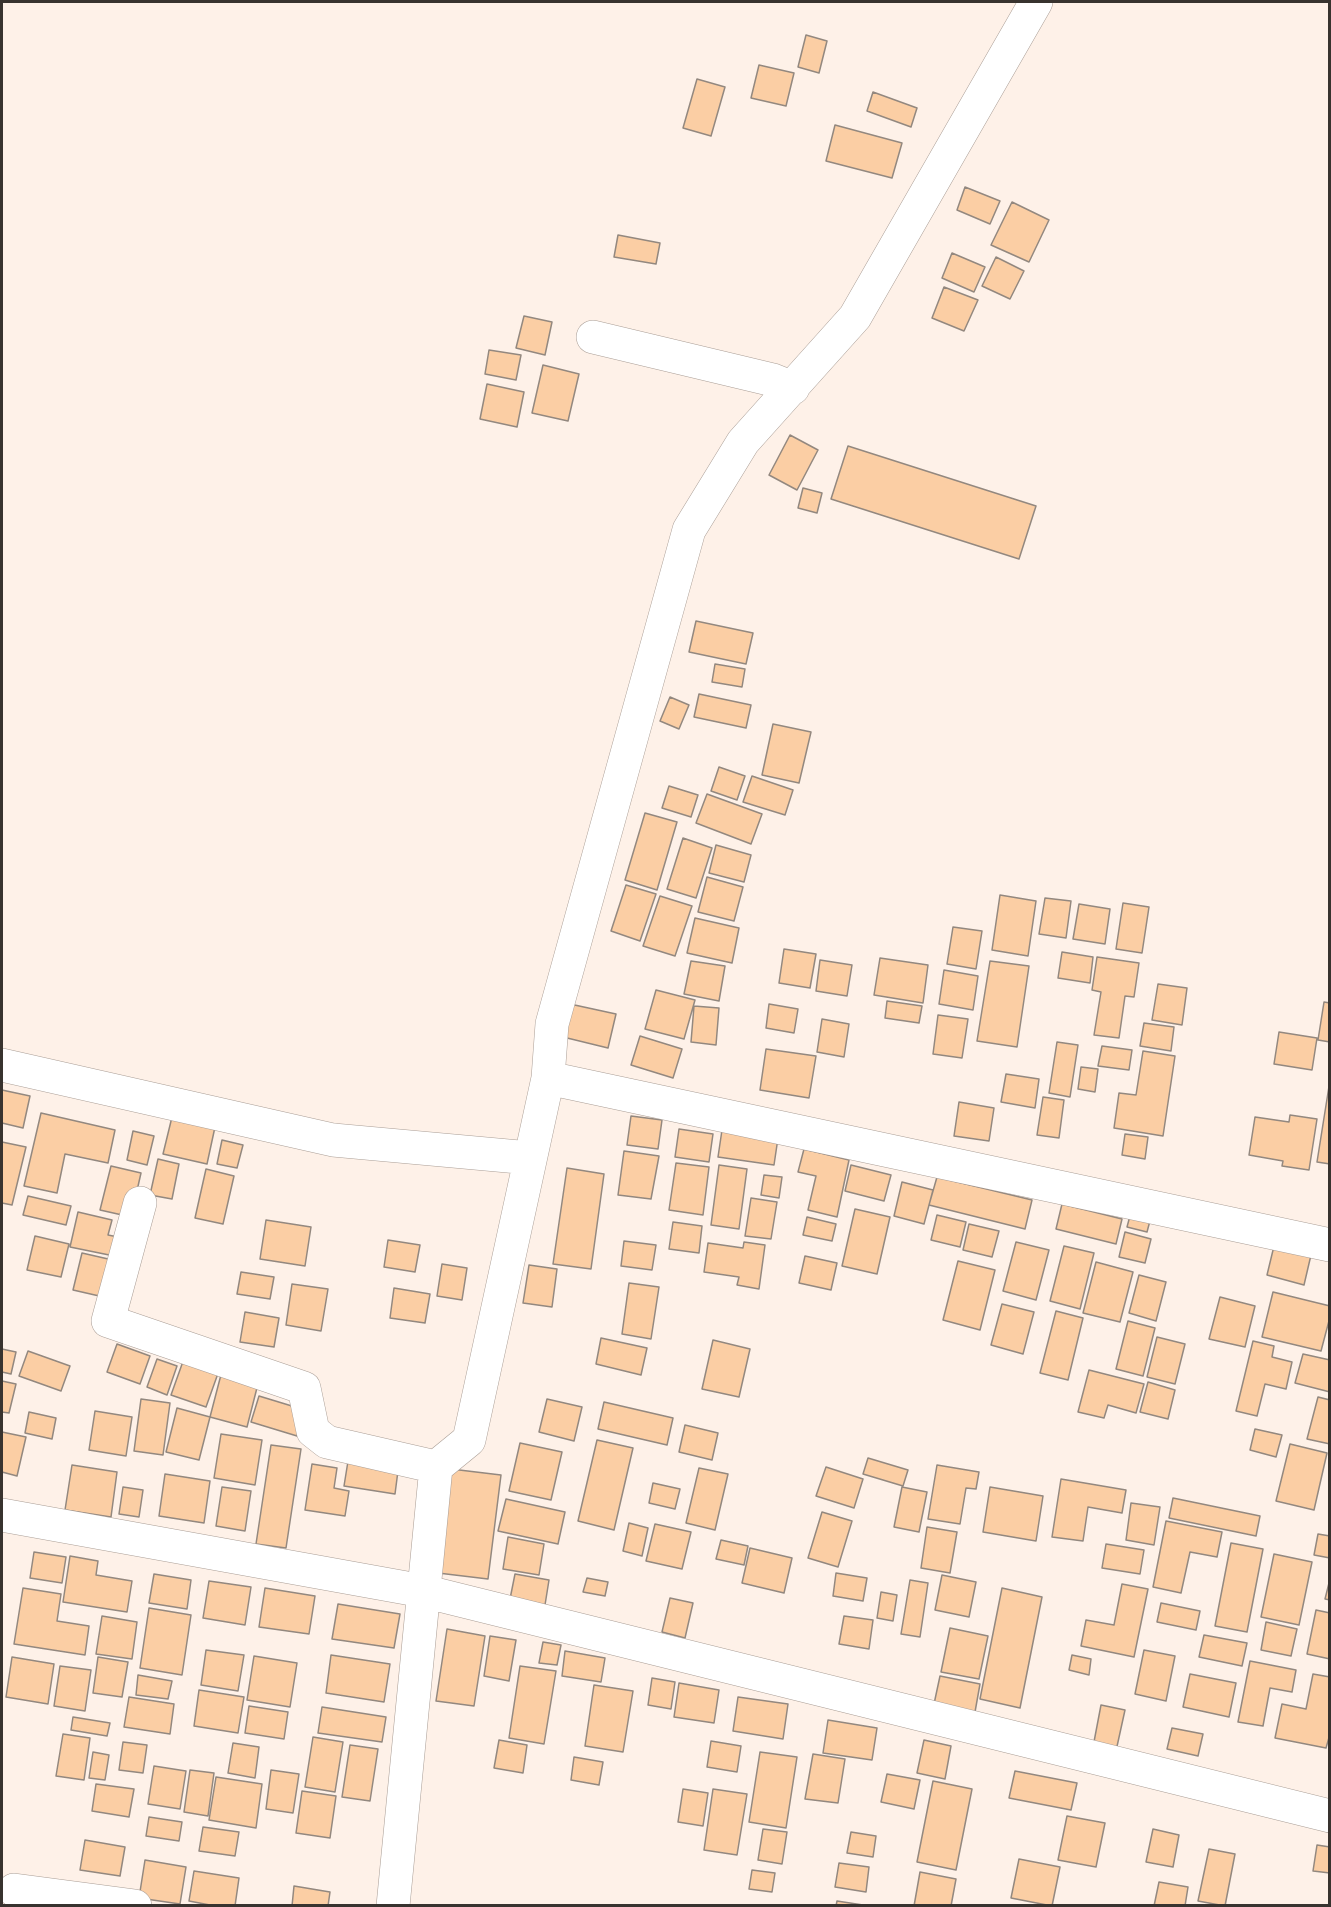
<!DOCTYPE html>
<html>
<head>
<meta charset="utf-8">
<style>
  body { margin:0 }
  #map { position:relative; width:1331px; height:1907px; overflow:hidden; background:#fef1e8; font-family:Arial,sans-serif }
  canvas { display:block }
  .frame { position:absolute; inset:0; border:3px solid #38332f; pointer-events:none }
</style>
</head>
<body>
<div id="map">
<canvas width="1331" height="1907"></canvas>
<div class="frame"></div>
</div>
<script>
const g = document.querySelector('canvas').getContext('2d');
g.lineJoin = 'round';
function paint(path, color) { g.fillStyle = color; g.fill(path, 'evenodd'); }
function trace(path, color, width, dash) { g.strokeStyle = color; g.lineWidth = width; g.lineCap = dash ? 'butt' : 'round'; g.setLineDash(dash || []); g.stroke(path); }
const building = new Path2D(`
  M806,35L827,41L819,73L798,67Z
  M759,65L794,73L786,106L751,98Z
  M697,79L725,87L711,136L683,128Z
  M873,92L917,108L911,127L867,111Z
  M835,125L902,143L892,178L826,161Z
  M965,187L1000,201L990,224L957,210Z
  M1012,202L1049,220L1029,262L991,245Z
  M618,235L660,243L656,264L614,257Z
  M952,253L985,267L974,292L942,278Z
  M996,257L1024,271L1010,299L982,286Z
  M944,287L978,300L964,331L932,318Z
  M524,316L552,322L545,355L516,348Z
  M489,350L521,355L516,380L485,374Z
  M543,365L579,374L568,421L532,413Z
  M487,384L524,392L517,427L480,419Z
  M790,435L818,450L797,490L769,475Z
  M848,446L1036,506L1019,559L831,499Z
  M803,488L822,493L817,513L798,508Z
  M696,621L753,633L746,664L689,652Z
  M715,664L745,669L742,687L712,682Z
  M699,694L751,705L746,728L694,717Z
  M670,697L689,705L679,729L660,721Z
  M773,724L811,732L799,783L762,775Z
  M719,767L745,776L737,800L711,791Z
  M752,776L793,790L785,815L743,802Z
  M669,786L698,795L691,817L662,808Z
  M707,794L762,814L751,844L696,823Z
  M645,813L677,822L657,890L625,880Z
  M683,838L712,848L696,898L667,889Z
  M716,845L751,855L744,882L709,873Z
  M707,877L743,887L734,921L698,912Z
  M626,885L656,894L640,941L611,931Z
  M1000,895L1036,901L1028,956L992,950Z
  M660,896L692,906L675,956L643,946Z
  M1045,898L1071,901L1066,938L1039,934Z
  M1123,903L1149,907L1142,953L1116,949Z
  M1079,904L1110,909L1105,944L1073,939Z
  M695,918L739,928L732,963L687,953Z
  M953,927L982,931L976,969L947,964Z
  M784,949L816,954L810,988L779,983Z
  M1062,952L1093,957L1090,983L1058,978Z
  M1097,957L1139,963L1134,997L1125,996L1119,1038L1094,1035L1101,992L1092,990Z
  M880,958L928,965L923,1003L874,995Z
  M820,960L852,965L847,996L816,991Z
  M691,961L725,966L719,1001L684,994Z
  M990,961L1029,966L1017,1047L977,1041Z
  M944,970L978,976L973,1010L939,1004Z
  M1158,984L1187,988L1182,1025L1152,1020Z
  M656,990L695,1000L684,1039L645,1029Z
  M887,1001L922,1006L919,1023L885,1018Z
  M1324,1002L1330,1003V1042L1318,1040Z
  M570,1004L616,1014L608,1048L563,1037Z
  M769,1004L798,1009L794,1033L766,1028Z
  M694,1006L719,1008L716,1045L691,1042Z
  M938,1015L968,1019L962,1058L933,1054Z
  M822,1019L849,1024L844,1057L817,1052Z
  M1144,1023L1174,1027L1171,1051L1140,1046Z
  M1279,1032L1317,1038L1312,1070L1274,1064Z
  M640,1036L682,1049L673,1078L631,1065Z
  M1057,1042L1078,1045L1070,1097L1049,1093Z
  M1102,1046L1132,1050L1129,1070L1098,1066Z
  M766,1049L816,1056L809,1098L760,1090Z
  M1143,1051L1175,1056L1163,1136L1114,1128L1119,1093L1136,1095Z
  M1081,1067L1098,1069L1095,1092L1078,1089Z
  M1006,1074L1039,1079L1035,1108L1001,1102Z
  M1330,1080V1164L1317,1162Z
  M2,1090L30,1096L23,1128L2,1123Z
  M1043,1097L1064,1100L1059,1138L1037,1135Z
  M959,1102L994,1108L989,1141L954,1136Z
  M41,1113L115,1130L108,1163L65,1154L57,1193L24,1186Z
  M1290,1115L1317,1119L1309,1170L1282,1166L1283,1161L1249,1155L1255,1117L1289,1122Z
  M631,1116L662,1120L658,1149L627,1145Z
  M172,1117L215,1127L207,1164L163,1154Z
  M679,1129L713,1134L709,1162L675,1157Z
  M722,1130L778,1138L774,1165L718,1157Z
  M133,1131L154,1136L147,1165L127,1160Z
  M1125,1134L1148,1137L1145,1159L1122,1155Z
  M222,1140L243,1145L237,1168L217,1164Z
  M2,1142L26,1147L12,1205L2,1203Z
  M804,1149L849,1160L837,1217L808,1210L816,1176L798,1172Z
  M624,1151L659,1156L651,1199L618,1195Z
  M158,1159L179,1164L172,1199L150,1195Z
  M676,1163L709,1167L703,1215L669,1210Z
  M719,1165L747,1169L739,1229L711,1225Z
  M851,1165L891,1175L884,1201L845,1191Z
  M111,1166L141,1173L131,1217L100,1210Z
  M567,1168L604,1174L591,1269L553,1264Z
  M206,1169L234,1176L223,1224L195,1218Z
  M764,1175L782,1177L779,1198L761,1195Z
  M937,1177L1032,1200L1025,1229L929,1205Z
  M902,1182L933,1190L924,1224L894,1216Z
  M28,1196L71,1206L66,1225L23,1215Z
  M751,1198L777,1202L771,1239L745,1236Z
  M1062,1204L1122,1219L1116,1244L1056,1229Z
  M855,1209L890,1217L877,1274L842,1266Z
  M78,1212L112,1220L108,1235L123,1238L119,1257L70,1247Z
  M1131,1212L1151,1217L1147,1232L1127,1227Z
  M937,1215L966,1222L960,1247L931,1240Z
  M807,1217L836,1224L832,1241L803,1235Z
  M266,1220L311,1227L305,1266L260,1259Z
  M673,1222L702,1226L699,1253L669,1249Z
  M969,1224L999,1231L992,1257L963,1250Z
  M1125,1232L1151,1239L1145,1263L1119,1257Z
  M35,1236L69,1244L61,1277L27,1270Z
  M388,1240L420,1245L415,1272L384,1267Z
  M624,1241L656,1245L652,1270L621,1266Z
  M744,1242L765,1245L759,1289L737,1285L739,1277L704,1272L708,1243L743,1248Z
  M1016,1242L1049,1250L1036,1300L1003,1291Z
  M1064,1246L1094,1253L1080,1309L1050,1301Z
  M1274,1246L1311,1255L1304,1285L1267,1275Z
  M82,1253L117,1261L108,1298L73,1290Z
  M805,1256L837,1263L831,1290L799,1283Z
  M958,1261L995,1270L980,1330L943,1320Z
  M1096,1262L1133,1272L1120,1322L1083,1313Z
  M442,1264L467,1268L462,1300L437,1296Z
  M529,1265L557,1269L552,1307L523,1303Z
  M241,1272L274,1277L270,1299L237,1294Z
  M1139,1275L1166,1282L1156,1321L1129,1313Z
  M629,1283L659,1287L651,1339L622,1334Z
  M292,1284L328,1289L321,1331L286,1325Z
  M394,1288L430,1294L425,1323L390,1318Z
  M1273,1292L1330,1306V1317L1321,1351L1262,1337Z
  M1220,1297L1255,1306L1245,1347L1209,1339Z
  M1002,1304L1034,1312L1023,1354L991,1345Z
  M1056,1311L1083,1318L1068,1380L1040,1373Z
  M245,1312L279,1318L274,1347L240,1342Z
  M1128,1321L1155,1328L1143,1376L1116,1369Z
  M1157,1337L1185,1344L1175,1384L1147,1377Z
  M601,1338L647,1348L641,1375L596,1364Z
  M713,1340L750,1349L739,1397L702,1389Z
  M1253,1341L1274,1346L1272,1357L1292,1362L1286,1389L1265,1384L1257,1416L1236,1411Z
  M117,1344L150,1356L140,1384L107,1372Z
  M2,1349L16,1352L11,1374L2,1372Z
  M28,1351L70,1366L61,1391L19,1376Z
  M186,1353L221,1365L206,1407L171,1395Z
  M1303,1354L1330,1360V1392L1295,1383Z
  M157,1359L177,1366L167,1395L147,1387Z
  M223,1367L260,1376L247,1427L210,1417L199,1460L166,1452L177,1408L210,1417Z
  M1089,1370L1144,1384L1136,1413L1108,1405L1104,1418L1078,1412Z
  M2,1381L16,1384L9,1413L2,1412Z
  M1148,1382L1175,1390L1168,1419L1140,1412Z
  M259,1396L305,1410L297,1436L251,1422Z
  M1318,1397L1330,1400V1444L1307,1439Z
  M141,1399L170,1403L163,1455L134,1451Z
  M547,1399L582,1407L574,1441L539,1432Z
  M604,1402L673,1418L667,1445L598,1429Z
  M95,1411L132,1417L126,1456L89,1450Z
  M29,1412L56,1418L52,1439L25,1433Z
  M685,1425L718,1433L712,1460L679,1452Z
  M1255,1429L1282,1435L1276,1457L1250,1450Z
  M2,1432L26,1437L17,1476L2,1472V1475Z
  M221,1434L262,1440L255,1485L214,1478Z
  M597,1440L633,1448L614,1530L578,1521Z
  M520,1443L562,1452L551,1500L509,1491Z
  M1290,1444L1327,1453L1314,1510L1276,1501Z
  M271,1445L301,1449L286,1548L256,1544Z
  M349,1455L399,1463L395,1494L344,1486Z
  M868,1458L908,1470L903,1486L863,1474Z
  M312,1464L337,1468L334,1488L349,1491L345,1516L305,1510Z
  M72,1465L117,1472L111,1517L65,1510Z
  M937,1465L979,1472L976,1489L966,1488L960,1524L928,1519Z
  M826,1467L863,1479L854,1508L816,1496Z
  M699,1468L728,1474L715,1530L686,1523Z
  M451,1469L501,1475L488,1579L438,1573Z
  M165,1474L210,1481L204,1523L159,1516Z
  M1061,1479L1126,1490L1122,1513L1088,1507L1083,1541L1052,1537Z
  M653,1483L680,1489L675,1509L649,1503Z
  M123,1487L143,1490L139,1517L119,1514Z
  M222,1487L251,1491L245,1531L216,1526Z
  M902,1487L927,1492L919,1532L894,1527Z
  M990,1487L1043,1496L1036,1541L983,1532Z
  M1173,1498L1260,1516L1256,1536L1169,1518Z
  M506,1499L565,1512L558,1544L498,1531Z
  M1131,1503L1160,1507L1154,1545L1126,1540Z
  M822,1512L852,1521L838,1567L808,1558Z
  M1166,1521L1222,1532L1217,1557L1190,1552L1181,1593L1153,1587Z
  M629,1523L648,1528L642,1556L623,1551Z
  M655,1524L691,1532L682,1569L646,1561Z
  M927,1527L957,1532L950,1573L921,1568Z
  M1318,1534L1330,1536V1558L1314,1555Z
  M508,1537L544,1544L539,1575L503,1569Z
  M721,1540L748,1546L744,1565L716,1559Z
  M1231,1543L1263,1549L1247,1632L1215,1626Z
  M1106,1544L1144,1550L1140,1574L1102,1568Z
  M750,1548L792,1558L784,1593L742,1583Z
  M34,1552L66,1557L62,1583L30,1578Z
  M1274,1554L1312,1562L1299,1625L1261,1617Z
  M70,1556L98,1561L96,1575L132,1581L127,1612L63,1602Z
  M836,1573L867,1578L863,1601L833,1596Z
  M154,1574L191,1580L187,1609L149,1603Z
  M515,1574L549,1580L545,1605L510,1599Z
  M942,1575L976,1582L969,1617L935,1610Z
  M587,1578L608,1582L605,1596L583,1592Z
  M1330,1579V1600L1325,1599Z
  M910,1580L928,1583L920,1637L901,1634Z
  M209,1581L251,1587L245,1625L203,1618Z
  M1122,1584L1148,1589L1134,1657L1081,1646L1086,1620L1114,1625Z
  M23,1588L61,1594L57,1621L89,1626L85,1655L14,1644Z
  M265,1588L315,1596L309,1634L259,1627Z
  M1002,1588L1042,1597L1020,1708L980,1699Z
  M881,1592L897,1595L893,1621L877,1618Z
  M670,1598L693,1603L685,1638L662,1632Z
  M1161,1603L1200,1611L1196,1630L1157,1622Z
  M338,1604L400,1614L394,1648L332,1639Z
  M149,1608L191,1615L182,1675L140,1668Z
  M1316,1610L1330,1613V1659L1307,1654Z
  M102,1616L137,1622L132,1659L96,1654Z
  M844,1616L873,1620L869,1649L839,1644Z
  M1266,1622L1297,1629L1291,1656L1261,1650Z
  M950,1628L988,1636L979,1679L941,1672Z
  M447,1629L485,1636L474,1706L436,1701Z
  M1204,1635L1247,1643L1242,1666L1199,1657Z
  M490,1636L516,1640L509,1681L484,1676Z
  M543,1642L561,1645L557,1665L539,1663Z
  M206,1650L244,1655L238,1691L201,1685Z
  M1144,1650L1175,1656L1166,1701L1135,1694Z
  M565,1651L605,1658L601,1682L562,1676Z
  M331,1655L390,1664L384,1702L326,1693Z
  M1072,1655L1091,1659L1089,1675L1069,1670Z
  M254,1656L297,1663L290,1707L247,1700Z
  M12,1657L54,1664L48,1704L6,1697Z
  M98,1657L128,1662L122,1697L93,1693Z
  M1250,1661L1296,1670L1292,1692L1270,1688L1263,1726L1238,1722Z
  M60,1666L91,1670L85,1711L54,1706Z
  M520,1666L556,1671L544,1744L509,1738Z
  M1190,1674L1236,1683L1229,1717L1183,1707Z
  M1313,1674L1330,1677V1734L1326,1748L1275,1738L1282,1704L1306,1709Z
  M138,1675L172,1681L168,1699L136,1695Z
  M940,1676L980,1684L975,1712L934,1704Z
  M652,1678L675,1682L671,1709L648,1705Z
  M679,1683L719,1690L714,1723L674,1717Z
  M594,1685L633,1691L623,1752L585,1746Z
  M199,1690L244,1697L238,1733L194,1726Z
  M129,1697L174,1704L170,1734L124,1727Z
  M738,1697L788,1704L783,1739L733,1731Z
  M1101,1705L1125,1710L1116,1751L1093,1747Z
  M249,1706L288,1712L284,1739L245,1733Z
  M322,1707L386,1717L382,1742L318,1733Z
  M73,1717L110,1723L107,1736L71,1730Z
  M828,1720L877,1728L872,1760L823,1753Z
  M1172,1728L1203,1734L1198,1756L1167,1749Z
  M63,1734L90,1738L84,1780L56,1776Z
  M313,1737L343,1742L335,1792L305,1787Z
  M499,1740L527,1745L523,1773L494,1768Z
  M924,1740L951,1746L945,1779L917,1773Z
  M711,1741L741,1746L737,1772L707,1767Z
  M123,1742L147,1745L143,1773L119,1770Z
  M233,1743L259,1747L255,1778L228,1773Z
  M350,1745L378,1749L370,1801L342,1797Z
  M93,1752L109,1755L105,1780L89,1778Z
  M760,1752L797,1757L786,1828L749,1822Z
  M813,1754L845,1759L838,1803L805,1799Z
  M574,1757L603,1762L599,1785L571,1780Z
  M154,1766L186,1771L180,1809L148,1804Z
  M190,1770L214,1773L208,1816L184,1812Z
  M271,1770L299,1774L293,1813L266,1809Z
  M1015,1771L1077,1783L1071,1810L1009,1798Z
  M887,1774L920,1780L914,1809L881,1802Z
  M216,1777L262,1784L256,1828L209,1820Z
  M933,1781L972,1789L956,1870L917,1862Z
  M96,1784L134,1789L129,1817L92,1811Z
  M683,1789L708,1793L703,1826L678,1822Z
  M713,1789L747,1794L737,1855L704,1850Z
  M302,1791L336,1796L330,1838L296,1833Z
  M1067,1816L1105,1823L1096,1867L1058,1860Z
  M149,1817L182,1822L179,1841L146,1836Z
  M203,1827L239,1832L235,1856L199,1851Z
  M763,1829L787,1832L782,1864L758,1860Z
  M1153,1829L1179,1835L1173,1867L1146,1862Z
  M851,1832L876,1836L873,1857L847,1853Z
  M85,1840L125,1847L120,1876L80,1870Z
  M1317,1845L1330,1847V1873L1313,1871Z
  M1209,1849L1235,1854L1225,1906L1198,1901Z
  M1019,1859L1060,1867L1052,1906L1011,1898Z
  M145,1860L186,1867L180,1904L139,1898Z
  M839,1863L869,1867L866,1892L835,1887Z
  M752,1870L775,1873L772,1892L749,1889Z
  M194,1871L239,1878L235,1906H215L189,1901Z
  M920,1872L956,1879L951,1906H914Z
  M1159,1882L1188,1887L1185,1906H1154Z
  M294,1886L330,1892L328,1906H292Z
  M837,1901L863,1905V1906H836Z`);
paint(building, '#fbcea4');
trace(building, '#93887f', 1.5);
const minor = new Path2D(`
  M593,337L773,380L793,388
  M2,1065L333,1140L530,1158
  M548,1078L1330,1245
  M140,1203L108,1321L304,1388L313,1431L327,1442L436,1467
  M2,1515L423,1591L1330,1816
  M14,1890L135,1906
  M393,1906L436,1467L469,1440L548,1078L552,1024L689,530L743,442L855,317L1036,2`);
trace(minor, '#aa9e96', 34);
trace(minor, '#fff', 33);
</script>
</body>
</html>
